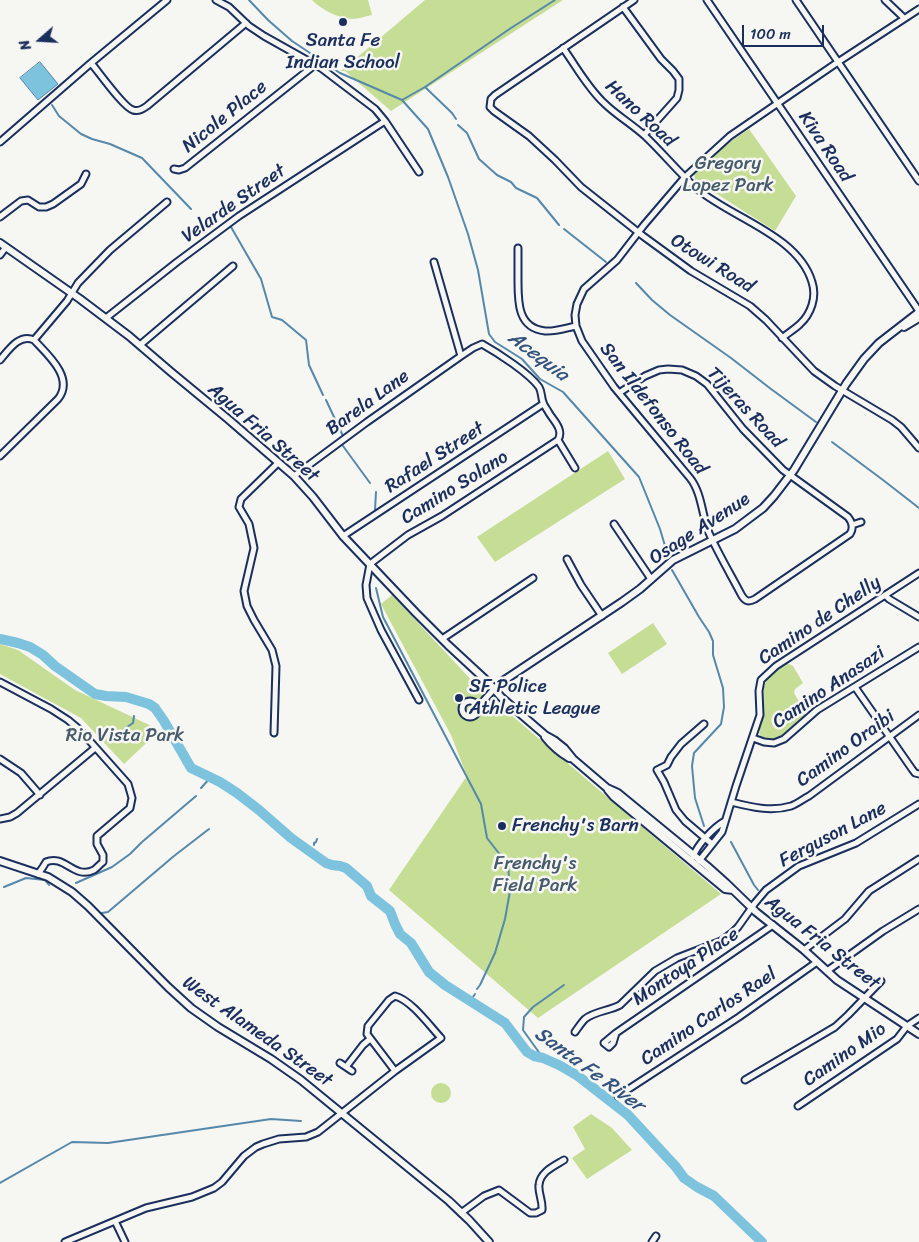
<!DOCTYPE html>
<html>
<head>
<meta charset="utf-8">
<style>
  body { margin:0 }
  #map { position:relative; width:919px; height:1242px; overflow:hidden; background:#f6f6f2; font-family:Sriracha,sans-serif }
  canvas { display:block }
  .north { position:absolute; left:15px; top:15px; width:50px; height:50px; -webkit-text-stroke:4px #f6f6f2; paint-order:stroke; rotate:251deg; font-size:14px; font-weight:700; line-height:20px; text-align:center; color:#1b2f5e }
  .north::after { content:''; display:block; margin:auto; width:18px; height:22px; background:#1b2f5e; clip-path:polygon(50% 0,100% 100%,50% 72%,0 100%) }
  .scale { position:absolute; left:742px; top:25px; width:82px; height:22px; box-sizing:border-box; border:2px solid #1b2f5e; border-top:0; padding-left:6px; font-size:15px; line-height:18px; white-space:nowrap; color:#1b2f5e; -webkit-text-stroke:4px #f6f6f2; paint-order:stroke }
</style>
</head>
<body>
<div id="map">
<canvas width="919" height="1242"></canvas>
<div class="north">N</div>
<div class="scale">100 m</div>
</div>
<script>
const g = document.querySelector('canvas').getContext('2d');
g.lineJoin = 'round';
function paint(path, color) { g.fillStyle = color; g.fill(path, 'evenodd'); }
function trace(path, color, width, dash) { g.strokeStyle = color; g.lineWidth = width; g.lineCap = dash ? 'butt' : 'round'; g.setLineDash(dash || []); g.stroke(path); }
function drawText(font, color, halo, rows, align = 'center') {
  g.font = font + ' Sriracha,sans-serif'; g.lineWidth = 5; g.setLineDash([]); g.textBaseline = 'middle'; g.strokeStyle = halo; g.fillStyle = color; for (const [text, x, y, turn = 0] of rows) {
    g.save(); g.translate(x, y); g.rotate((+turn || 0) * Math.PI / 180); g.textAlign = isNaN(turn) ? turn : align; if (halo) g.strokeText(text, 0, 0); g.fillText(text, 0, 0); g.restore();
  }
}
paint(new Path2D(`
  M312,0H368L372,15C366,16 358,19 352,19C338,18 322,10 312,0Z
  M425,0H563L391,111L345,71H341Z
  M749,129L796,196L775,231L695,180L694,173L724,146Z
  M608,451L625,479L495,562L477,537Z
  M392,595L476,685L721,894L538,1018L389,890L467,776L451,735L381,604Z
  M653,623L667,644L622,674L608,653Z
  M0,644L18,650L75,690L160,730L124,764L81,718L0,674Z
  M787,663L793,666L803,683L795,689L794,693L804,710L805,715L780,737L770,740L760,737C758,727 764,716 764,705C764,698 762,689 766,682C770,674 780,668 787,663Z
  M431 1093a10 10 0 1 1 20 0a10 10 0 1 1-20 0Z
  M591,1114L612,1128L632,1150L587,1179L572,1158L585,1149L573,1127Z`), '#c5dd94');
const water = new Path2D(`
  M40,62L58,84L38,100L20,78Z`);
paint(water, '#7dc3dd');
trace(water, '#5688aa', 1);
trace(new Path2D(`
  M249,0L268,20L292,41L340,73L402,100L428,129L448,177L468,234L478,270L489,334L495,342L522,359L540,379L563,392L639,477L660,529L668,556
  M425,87L511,28L555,0
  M402,100L425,87L452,113L456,119
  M52,105L59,116L81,134L92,139L110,144L142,158L191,209
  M458,125L467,133L479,159L497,175L511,182L516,188L537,198L559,225
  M231,227L261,279L272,317L282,320L306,340L309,365L323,395
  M564,229L606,262
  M636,283L652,300L670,315L731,358L771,389L816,422
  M326,400L343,436
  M832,442L883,480L919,508
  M343,446L370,483
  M375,510L376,492
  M672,570L699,617L709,632L713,641V655L723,688L724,707L721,724L694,753L692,766L695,798L704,826
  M376,588L383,617L481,804L487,838L508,865L510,891L505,919L495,953L480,985L477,989
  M124,729L133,723L134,716
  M201,788L211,777
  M731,842L754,885L758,890
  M314,845V843L316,842L317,839
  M76,883L112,867L130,854L142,842L196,796
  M4,887L26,878L45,880L49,885
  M102,913L108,912L174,856L209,829
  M470,1001L475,994
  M543,1058L523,1030L524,1017L533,1007L564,985
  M0,1183L72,1142L108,1143L271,1119L301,1121`), '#5688aa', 2);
trace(new Path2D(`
  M0,639L18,643L30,647L43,655L55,666L95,694L106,696L126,697L149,704L155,708L164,721L191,768L220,782L237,793L259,810L291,838L326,863L332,865L340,866L346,868L367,886L371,896L390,911L395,924L400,934L411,943L429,972L445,985L505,1023L527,1052L534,1056L543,1058L559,1065L578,1076L628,1115L676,1167L684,1178L697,1187L714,1196L762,1242`), '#7dc3dd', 10);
const minor = new Path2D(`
  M216,0L229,7L249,26L264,36L321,68L375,109L385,121L419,172
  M634,0L495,95L491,99L490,107L494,111L529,136L555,160L581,187L643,236L691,271L750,306L766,320L814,371L835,386L892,420L901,427L919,448
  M707,0L919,311
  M796,0L919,181
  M885,0L904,18
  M623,7L661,59L673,71L679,79V90L677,98L644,135
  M563,48C576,66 587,87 604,103C616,115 632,124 645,136C663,153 678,172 696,188C731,218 798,235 812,282C817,297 811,314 800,324C795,329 788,333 782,338
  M91,63C98,71 124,108 133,110C138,112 143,109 147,106L246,23
  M0,142L91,63L167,0
  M174,169L179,170L185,168L316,64
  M0,217L21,201L28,200L39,207H46L53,204L81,184L86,174
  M518,248C518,259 518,269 518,279C518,301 517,328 545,331C555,332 566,328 576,326
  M0,255L6,247
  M434,262L461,356L473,348L482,344C498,353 529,373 539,387C542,392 541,397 543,402C544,406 547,409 549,413C554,421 564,430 558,440L575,468
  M106,318L177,262L239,216L385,121
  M34,340L67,301L78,283L110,250L167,202
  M140,345L233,266
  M0,360C8,351 19,333 34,340
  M619,393L645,376L659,370L668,369L682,370L696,376L707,384L743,429L783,470L848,517C852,522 854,528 850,534L755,599C749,602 746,602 742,596C731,575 719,555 709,533C702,516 702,493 690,478L619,393L614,387L582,341L576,326L575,315L577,304L584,289L617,260L644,225L685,177L730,136L838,62L919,9
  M0,456L58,399C75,378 47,354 34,340
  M294,476L367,422L461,356
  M614,524L651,579
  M852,525L861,522
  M343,536L543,404
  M567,559L581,585L602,616
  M885,595L889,599L919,617
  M442,639L533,578
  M0,682L51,709L68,720L80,730L128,784L132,798L130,808L97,836V844L103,855V862C100,864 97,868 94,870C74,880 65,854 46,862L43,867L38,874
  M855,687L912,769L915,773L919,774
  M419,700L381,630L367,598L366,585L370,564L408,535L442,516L558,440
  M462 709a8 8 0 1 1 16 0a8 8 0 1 1-16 0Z
  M478,707L494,689
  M704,724L681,744L671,757L667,765L657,770L664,782L676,810L685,821L712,844
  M274,733L276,666L272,650L254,620L247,606L244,591L254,548L249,524L239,507L241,499L278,463
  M753,738L764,742L774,743L784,739L817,710L919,647
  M0,759L21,773L40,795
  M731,802C751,807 771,812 791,806C797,804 803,799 809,796L919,715
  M0,819L10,817L17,813L95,748
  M693,857C697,845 713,828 725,821
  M699,861L722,832L736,786L760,715L759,691L761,680L776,666L919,573
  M804,950L845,919L869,891L919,859
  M827,971L883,931L919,909
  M575,1032C578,1028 581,1023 585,1019C595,1011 609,1011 620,1005L655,971L677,958L721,941L732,933L738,927L755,903L766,890L799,866L856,843L919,804
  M616,1033L604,1043L609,1047L613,1043L616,1033L773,925
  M340,1063L352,1071
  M346,1067L363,1045L370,1039
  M745,1080L835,1027L848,1015L881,981
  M618,1096L739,1017L817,962
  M798,1106L897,1039L907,1026L919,1018
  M461,1213L484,1196L499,1190L530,1213H536L542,1210C543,1201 538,1193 539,1185C540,1172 554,1166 564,1160
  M115,1221L125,1242
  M65,1242L146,1208L192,1197L214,1188L222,1182L244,1156L256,1147L263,1144L279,1139L306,1137L318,1132L395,1071L441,1038C429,1025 411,1000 395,996L389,1000L368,1026L367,1034L395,1071
  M652,1242L656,1236`);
const tertiary = new Path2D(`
  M0,243L80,299L129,336L171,372L228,419L294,476L313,497L343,536L416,613L448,645L488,682L501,697L545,735L554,740L564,748L573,759L607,788L618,793L707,866L726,883L756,912L804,950L837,980L919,1034
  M904,327L919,318
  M494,689L503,681L622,602L640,589L673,560L735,529L763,508L774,496L794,470L846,384L864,359L879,343L919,312
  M545,737C552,746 559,752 569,758
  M608,790L614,797L725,889L733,890
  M0,861L48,877L72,892L88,906L168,987L191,1008L218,1027L271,1059L301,1080L449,1201L469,1220L489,1242`);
trace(minor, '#1b2f5e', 9);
trace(tertiary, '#1b2f5e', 10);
trace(minor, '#f6f6f2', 5);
trace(tertiary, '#f6f6f2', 6);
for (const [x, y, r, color] of [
  [343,22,5,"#1b2f5e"],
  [459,698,5,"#1b2f5e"],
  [502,826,5,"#1b2f5e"]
]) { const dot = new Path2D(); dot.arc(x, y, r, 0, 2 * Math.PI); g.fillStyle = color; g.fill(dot); trace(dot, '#f6f6f2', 2); }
drawText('19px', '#1b2f5e', '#f6f6f2', [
  ["Santa Fe",343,41,"center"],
  ["Indian School",343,63,"center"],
  ["SF Police",469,687],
  ["Athletic League",469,709],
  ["Frenchy's Barn",512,826]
], 'left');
drawText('19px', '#1b2f5e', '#f6f6f2', [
  ["Hano Road",640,114,43],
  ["Nicole Place",225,117,-39],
  ["Kiva Road",825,147,56],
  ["Velarde Street",234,204,-35],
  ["Otowi Road",712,264,32],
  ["Barela Lane",368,403,-36],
  ["Tijeras Road",745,408,47],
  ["San Ildefonso Road",653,409,52],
  ["Agua Fria Street",263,433,41],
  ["Rafael Street",435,458,-33],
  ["Camino Solano",455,488,-32],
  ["Osage Avenue",700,529,-33],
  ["Camino de Chelly",820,621,-34],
  ["Camino Anasazi",829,688,-34],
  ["Camino Oraibi",846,749,-36],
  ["Ferguson Lane",833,835,-28],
  ["Agua Fria Street",822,943,38],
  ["Montoya Place",686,967,-34],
  ["Camino Carlos Rael",709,1017,-34],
  ["West Alameda Street",257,1032,35],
  ["Camino Mio",845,1055,-35]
]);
drawText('19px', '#465a6c', '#f6f6f2', [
  ["Gregory",728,164],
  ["Lopez Park",728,186],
  ["Rio Vista Park",125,736],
  ["Frenchy's",535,864],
  ["Field Park",535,886]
]);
drawText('italic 20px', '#34547e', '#f6f6f2', [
  ["Acequia",538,357,37],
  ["Santa Fe River",589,1070,36]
]);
</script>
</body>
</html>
